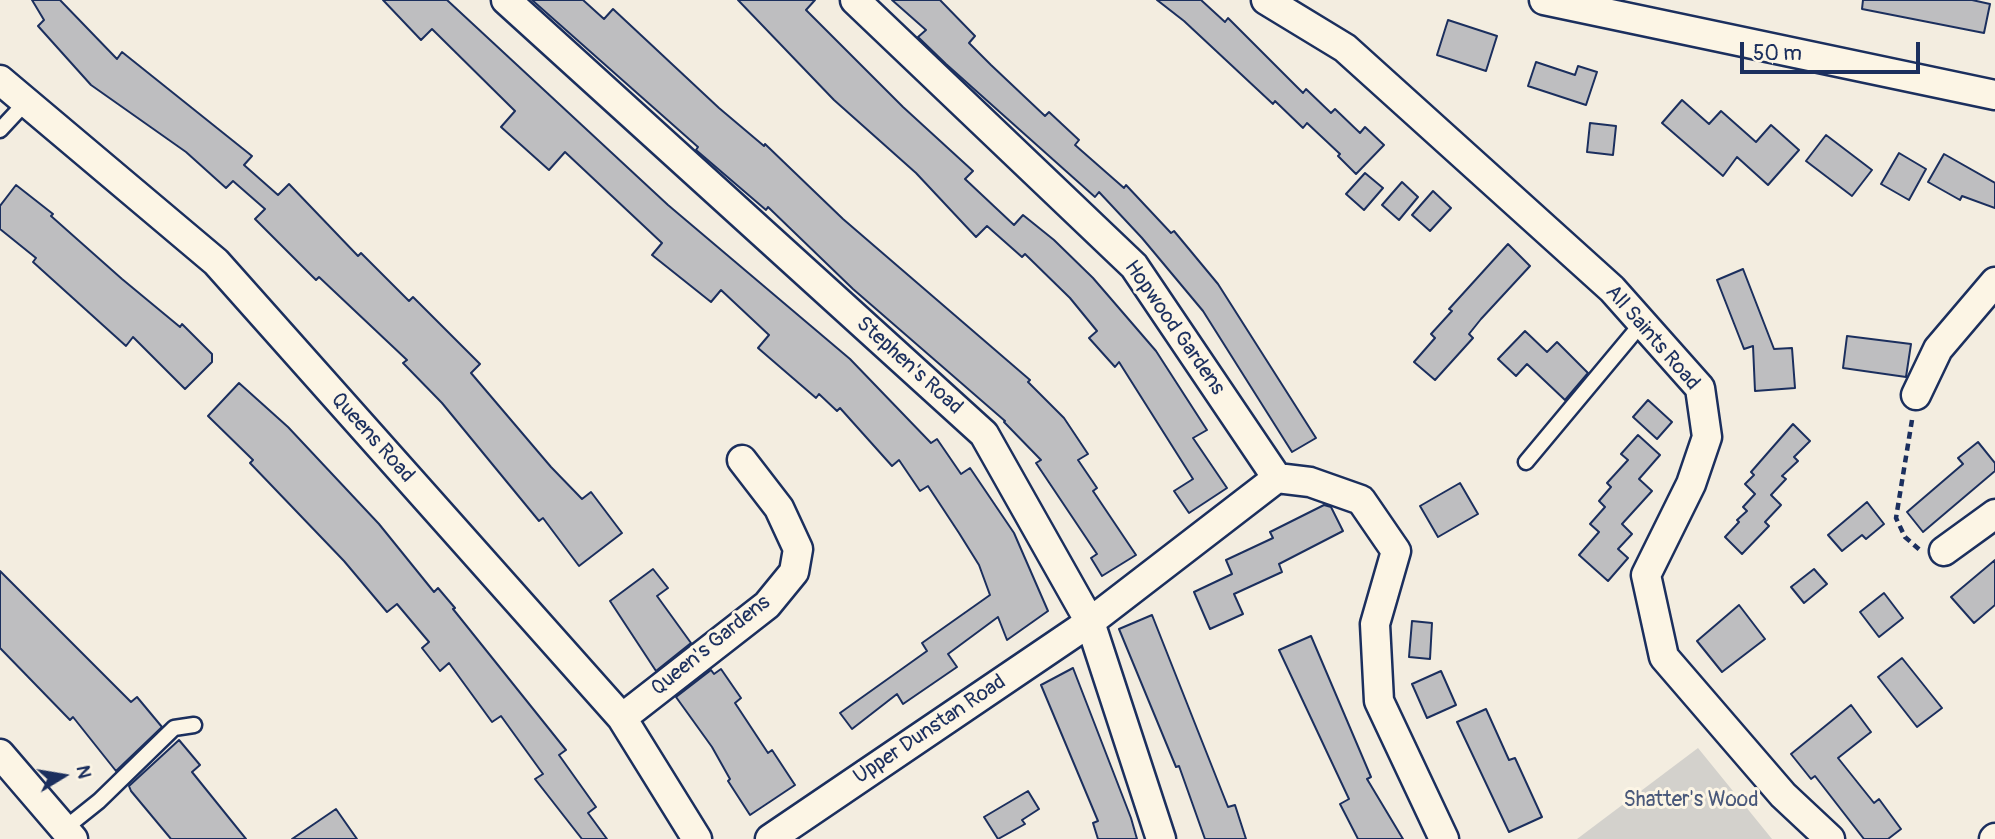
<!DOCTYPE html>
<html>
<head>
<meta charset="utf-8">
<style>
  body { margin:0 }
  #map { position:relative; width:1995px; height:839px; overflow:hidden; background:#f3ede0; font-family:Pangolin,sans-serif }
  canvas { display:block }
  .north { position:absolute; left:28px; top:741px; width:70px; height:70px; -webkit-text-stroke:5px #fcf5e5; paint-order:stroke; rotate:79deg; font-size:19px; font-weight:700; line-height:28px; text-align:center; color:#1b2f5e }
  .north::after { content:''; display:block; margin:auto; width:24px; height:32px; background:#1b2f5e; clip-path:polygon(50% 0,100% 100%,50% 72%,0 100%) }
  .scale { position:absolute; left:1740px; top:42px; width:180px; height:32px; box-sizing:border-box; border:4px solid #1b2f5e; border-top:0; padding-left:9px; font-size:21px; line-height:24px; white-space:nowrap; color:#1b2f5e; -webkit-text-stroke:5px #fcf5e5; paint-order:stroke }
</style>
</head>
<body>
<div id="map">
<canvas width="1995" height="839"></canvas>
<div class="north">N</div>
<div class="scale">50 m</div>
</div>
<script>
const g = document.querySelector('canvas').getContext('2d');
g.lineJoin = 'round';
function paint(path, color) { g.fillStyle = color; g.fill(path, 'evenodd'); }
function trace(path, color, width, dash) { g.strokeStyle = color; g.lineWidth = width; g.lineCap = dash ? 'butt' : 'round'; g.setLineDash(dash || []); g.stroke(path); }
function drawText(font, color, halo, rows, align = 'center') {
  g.font = font + ' Pangolin,sans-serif'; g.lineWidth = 6; g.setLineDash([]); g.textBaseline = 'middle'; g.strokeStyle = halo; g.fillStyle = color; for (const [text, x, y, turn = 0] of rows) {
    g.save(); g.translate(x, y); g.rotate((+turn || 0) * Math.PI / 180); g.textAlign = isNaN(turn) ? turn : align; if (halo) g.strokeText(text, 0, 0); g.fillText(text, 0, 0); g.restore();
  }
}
paint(new Path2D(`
  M1698,748L1772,839H1577Z`), '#d3d1cc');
const building = new Path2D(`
  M32,0H60L117,59L122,52L252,156L244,165L278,195L289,184L358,256L361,253L409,301L413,297L480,364L471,373L551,467L582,499L591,492L622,533L579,566L543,518L539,521L442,403L403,363L407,360L319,277L316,280L255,219L265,209L233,181L226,188L186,152L91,85L38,26L44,20Z
  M383,0H447L668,205L850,359L931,443L937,439L961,474L970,468L1014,533L1048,611L1007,640L998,617L948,654L957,667L903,704L897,694L852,729L840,713L927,651L922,643L990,595L979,565L959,533L928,486L920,491L899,460L892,466L840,408L837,411L819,394L816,398L758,348L769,335L721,290L711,302L652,255L662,243L565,152L549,170L501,127L515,111L432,29L421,40Z
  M532,0H583L604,19L613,9L719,108L764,146L765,144L843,219L1030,380L1028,382L1064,418L1088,454L1078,460L1097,488L1093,491L1136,555L1102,576L1091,558L1097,554L1036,463L1041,460L1004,422L1005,421L853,289L768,207L766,210L696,150L698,147Z
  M738,0H815L806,10L903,107L973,171L965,179L1014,225L1023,215L1054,240L1093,278L1156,351L1207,430L1193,438L1227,488L1189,513L1174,491L1193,479L1119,362L1115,367L1089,338L1097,331L1070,298L1025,254L1022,257L987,226L976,237L916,173L834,100Z
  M892,0H940L975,36L969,43L991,65L1045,116L1049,112L1079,140L1075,145L1124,188L1126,185L1171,233L1174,231L1218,284L1316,438L1292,452L1203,311L1142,238L1099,192L1095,197L946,64L918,37L926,30Z
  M1157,0H1201L1225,22L1228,18L1303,93L1306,89L1331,113L1335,109L1360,133L1365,127L1384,145L1356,174L1338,156L1340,154L1307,123L1303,128L1275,101L1273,104L1184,21Z
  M1863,0H1972L1990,4L1984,33L1862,9Z
  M1448,20L1497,36L1486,71L1437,55Z
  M1536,62L1575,75L1578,66L1597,72L1586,105L1528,86Z
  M1682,100L1709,124L1721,111L1756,142L1771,125L1799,150L1768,185L1737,157L1723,176L1662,123Z
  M1590,123L1616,126L1613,155L1587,152Z
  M1826,135L1872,170L1852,196L1806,161Z
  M1899,153L1926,169L1909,200L1881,184Z
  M1944,154L1995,183V208L1962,196L1960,200L1928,182Z
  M1365,173L1383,188L1364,210L1346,194Z
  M1402,182L1418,197L1399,220L1382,205Z
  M16,185L53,214L51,216L122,279L180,327L182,324L212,354V362L185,389L133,337L126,346L33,262L36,258L0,229V206Z
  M1433,191L1451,208L1430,231L1412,215Z
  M1508,244L1530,266L1481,319L1469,334L1473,338L1435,380L1414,362L1435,338L1431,334L1452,311L1449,309Z
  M1743,269L1774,349L1792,348L1795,388L1755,391L1753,346L1744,349L1717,280Z
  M1525,331L1547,352L1557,342L1588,373L1565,400L1527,364L1516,376L1498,359Z
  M1847,336L1911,344L1906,377L1843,368Z
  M239,383L288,427L379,524L434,592L438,588L455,608L453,609L566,750L559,755L596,807L588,813L607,839H582L535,779L543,774L501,716L492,722L449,663L440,671L422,648L429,642L397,604L387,612L344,561L250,463L253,460L208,416Z
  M1648,400L1672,422L1657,439L1633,417Z
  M1793,424L1810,441L1794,457L1798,461L1782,476L1786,479L1771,495L1781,505L1765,522L1769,526L1742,554L1725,537L1739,522L1737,520L1747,511L1743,507L1755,494L1745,484L1754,475L1751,472Z
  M1638,435L1660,455L1639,479L1652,491L1622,524L1632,534L1618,549L1628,558L1608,581L1579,555L1599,532L1590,524L1605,507L1599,501L1611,487L1607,483L1628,460L1621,454Z
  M1978,442L1995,463V471L1923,532L1907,512L1963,464L1958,458Z
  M1460,483L1478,514L1438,537L1420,506Z
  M1867,502L1884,524L1866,539L1862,535L1842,551L1828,535Z
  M1324,505L1331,507L1343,531L1279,564L1282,572L1234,594L1243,614L1210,629L1194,592L1232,574L1226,560L1273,538L1270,532Z
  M1995,560V605L1974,623L1951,597Z
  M653,569L668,588L657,596L691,643L656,671L610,601Z
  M1814,569L1827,584L1804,603L1791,587Z
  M0,571L131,702L137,697L162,727L116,771L73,717L70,720L0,648Z
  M1884,593L1903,618L1879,637L1860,612Z
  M1739,605L1765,639L1722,672L1697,641Z
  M1152,615L1228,807L1235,805L1246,839H1205L1179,766L1176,767L1119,629Z
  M1412,621L1432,623L1430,659L1409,657Z
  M1311,636L1371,777L1367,779L1403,839H1358L1340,804L1349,799L1279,650Z
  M1902,658L1942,708L1917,727L1878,677Z
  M1073,668L1131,818L1137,839H1098L1093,823L1098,821L1041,685Z
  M721,669L741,698L735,703L768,753L772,750L795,785L750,815L728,781L730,779L712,747L676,697L711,670L714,674Z
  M1441,671L1456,705L1427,718L1412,684Z
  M1851,705L1871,732L1838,758L1874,803L1879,799L1901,829L1888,839H1864L1815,776L1811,779L1791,754Z
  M1486,709L1509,760L1515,758L1542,817L1509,832L1457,722Z
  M179,740L200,765L192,772L246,839H171L131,791L129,786Z
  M1028,791L1039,809L1022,820L1025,824L998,839L984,817Z
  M336,809L357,839H292Z`);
paint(building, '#bebec0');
trace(building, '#1b2f5e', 2);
const service = new Path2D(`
  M0,130L27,101
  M1526,462L1642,323
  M64,829L99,801L174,728L194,725`);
const minor = new Path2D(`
  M506,0L984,434L1090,622L1161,839
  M1266,0L1345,48L1612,289L1700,388L1707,437L1691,484L1646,575L1664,657L1783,795L1830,839
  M1544,0L1995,95
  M0,80L216,262L622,718L697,839
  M1916,395L1938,349L1995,282
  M1277,478L1310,482L1361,500L1396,551L1375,624L1379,701L1444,839
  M1944,551L1995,514
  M622,718L767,605L794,572L798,549L779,508L742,460
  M0,754L73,839
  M770,839L1090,622L1277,478L1134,266L855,0
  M1994,839L1995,838`);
trace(service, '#1b2f5e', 19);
trace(minor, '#1b2f5e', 33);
trace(new Path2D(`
  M1912,420L1896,518L1905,537L1921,551`), '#1b2f5e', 4.5, [7, 5]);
trace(service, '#fcf5e5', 14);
trace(minor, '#fcf5e5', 28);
drawText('21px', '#1b2f5e', '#fcf5e5', [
  ["Hopwood Gardens",1174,328,55],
  ["All Saints Road",1652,338,49],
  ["Stephen's Road",909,366,42],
  ["Queens Road",372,438,48],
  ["Queen's Gardens",711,646,-39],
  ["Upper Dunstan Road",930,730,-34]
]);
drawText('21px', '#49587a', '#fcf5e5', [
  ["Shatter's Wood",1691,801]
]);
</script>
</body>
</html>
